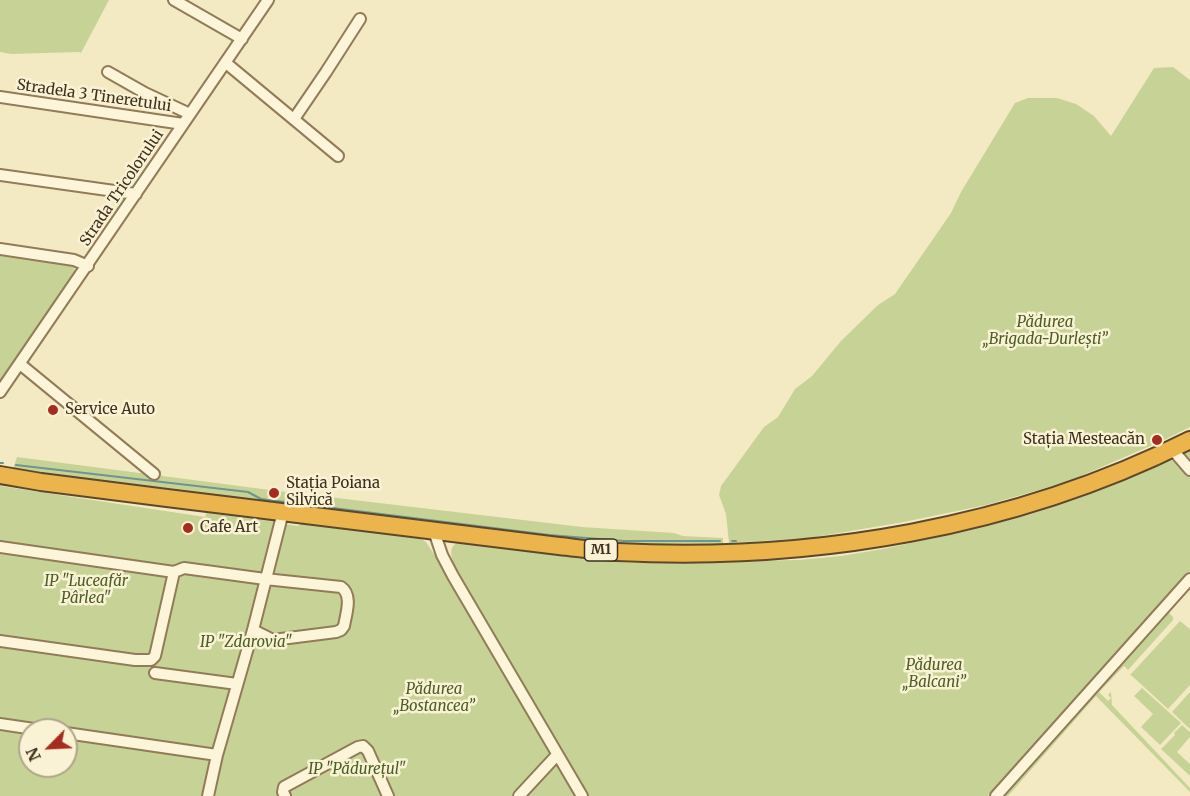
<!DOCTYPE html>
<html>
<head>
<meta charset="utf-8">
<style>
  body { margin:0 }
  #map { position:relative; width:1190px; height:796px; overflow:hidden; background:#f3eac4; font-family:Merriweather,serif }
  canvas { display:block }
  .north { position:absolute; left:18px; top:718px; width:60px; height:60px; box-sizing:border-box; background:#faf2d5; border:2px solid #afa58b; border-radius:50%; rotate:246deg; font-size:16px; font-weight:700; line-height:24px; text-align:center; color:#3f311d }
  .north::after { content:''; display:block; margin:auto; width:21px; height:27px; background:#a72c20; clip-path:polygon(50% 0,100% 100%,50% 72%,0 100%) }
</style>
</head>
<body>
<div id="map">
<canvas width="1190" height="796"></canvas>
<div class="north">N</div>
</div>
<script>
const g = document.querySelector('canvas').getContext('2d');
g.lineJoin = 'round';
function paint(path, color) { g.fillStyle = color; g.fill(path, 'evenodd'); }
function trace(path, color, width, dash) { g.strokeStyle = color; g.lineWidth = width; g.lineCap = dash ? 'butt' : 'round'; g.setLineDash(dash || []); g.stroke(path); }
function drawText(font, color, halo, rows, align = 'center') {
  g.font = font + ' Merriweather,serif'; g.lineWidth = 5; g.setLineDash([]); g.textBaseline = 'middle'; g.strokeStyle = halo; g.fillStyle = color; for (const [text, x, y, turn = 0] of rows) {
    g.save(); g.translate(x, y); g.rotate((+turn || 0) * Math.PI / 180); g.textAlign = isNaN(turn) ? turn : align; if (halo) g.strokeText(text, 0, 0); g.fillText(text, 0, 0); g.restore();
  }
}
paint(new Path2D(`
  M0,0H109L81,53L79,52L11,54L0,52Z
  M1173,67L1190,80V427L1164,440L1067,482L986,505L904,522L809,538L729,543L726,514L719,495L721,486L764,427L778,417L795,389L812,376L841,341L878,305L895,294L951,213L961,192L1015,103L1028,98H1057L1076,104L1094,116L1111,136L1154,68Z
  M0,254L72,265L77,274L57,305L0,381Z
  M1190,449V571L1074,705L988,796H588L458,574C454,563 445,549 458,542L605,561L635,563L798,560L841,556L888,548L961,532L1028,515L1087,495L1168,460L1178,461L1186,458L1183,453Z
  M17,457L270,490L268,498L261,502L96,481L13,469Z
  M0,486L205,517L207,511L271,518L275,521L276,526L284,524L298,526L304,522L415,535L426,542L454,584L578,796H0ZM30,730H66V766H30Z
  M278,491L582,527L674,533L683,536L723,538V544L672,546L606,544L288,506L277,500Z
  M1167,611L1173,617V620L1128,670L1124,666L1099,692L1108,701L1111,698L1108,695L1111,692L1112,705L1190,788V792L1096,696L1008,796H999Z
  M1180,621L1190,629V685L1168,709L1132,676L1130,675Z
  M1142,688L1181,723L1160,745L1141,727L1153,714L1134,696Z
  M1190,692V729L1172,712Z
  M1182,725L1190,732V737L1177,752L1190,764V775H1189L1161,749L1175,735L1174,733Z`), '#c7d396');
trace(new Path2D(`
  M0,463H3
  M16,465L248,492L261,499L549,535L624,541H720
  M732,541H736`), '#6c968f', 2);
const minor = new Path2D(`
  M174,0L242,39
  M226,63L338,156
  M108,72L145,93L190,114
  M0,97L183,124
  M294,119L326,72L360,19
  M0,175L136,194
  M0,249L74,260L88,266
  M20,364L154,474
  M0,392L268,0
  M1172,449L1190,470
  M434,531L442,555L453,576L582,796
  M0,547L174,572L184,568L265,579L341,587C353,595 346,614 344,626L341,630L336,632L273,640L253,630
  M0,641L135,660H151L155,656L174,572
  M155,673L237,684
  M0,724L41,730
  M66,733L217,755
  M208,796L217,755L253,630L283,512
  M285,796L283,792L284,787L358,747L363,746L368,751L388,796
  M519,796L557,755
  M996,796L1190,579`);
const highway = new Path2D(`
  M0,475L41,482L167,498L559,546C578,548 598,551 617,552C812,562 1015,528 1190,440`);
trace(minor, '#917b58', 14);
trace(highway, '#5e482c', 20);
trace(minor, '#fcf5d9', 10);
trace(highway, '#ebb44c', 16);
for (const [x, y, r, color] of [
  [53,410,6,"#a72c20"],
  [1157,440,6,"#a72c20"],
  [274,493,6,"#a72c20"],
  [188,528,6,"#a72c20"]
]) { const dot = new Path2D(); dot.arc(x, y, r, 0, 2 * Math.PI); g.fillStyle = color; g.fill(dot); trace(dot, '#faf2d5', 2); }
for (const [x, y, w] of [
  [601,550,33]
]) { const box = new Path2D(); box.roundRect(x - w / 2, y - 11, w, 22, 4.5); g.fillStyle = '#faf2d5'; g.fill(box); trace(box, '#3f311d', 1.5); }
drawText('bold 14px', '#3f311d', null, [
  ["M1",601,550]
]);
drawText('15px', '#3f311d', '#faf2d5', [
  ["Stradela 3 Tineretului",94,96,8],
  ["Strada Tricolorului",122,188,-56]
]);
drawText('italic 15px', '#495e22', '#faf2d5', [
  ["Pădurea",1045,323],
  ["„Brigada-Durlești”",1045,340],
  ["IP \"Luceafăr",86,582],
  ["Pârlea\"",86,599],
  ["IP \"Zdarovia\"",246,643],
  ["Pădurea",934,666],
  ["„Balcani”",934,683],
  ["Pădurea",434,690],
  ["„Bostancea”",434,707],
  ["IP \"Pădurețul\"",357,770]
]);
drawText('15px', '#3f311d', '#faf2d5', [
  ["Service Auto",65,410],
  ["Stația Mesteacăn",1145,440,"right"],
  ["Stația Poiana",286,484],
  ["Silvică",286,501],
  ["Cafe Art",200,528]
], 'left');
</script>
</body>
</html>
